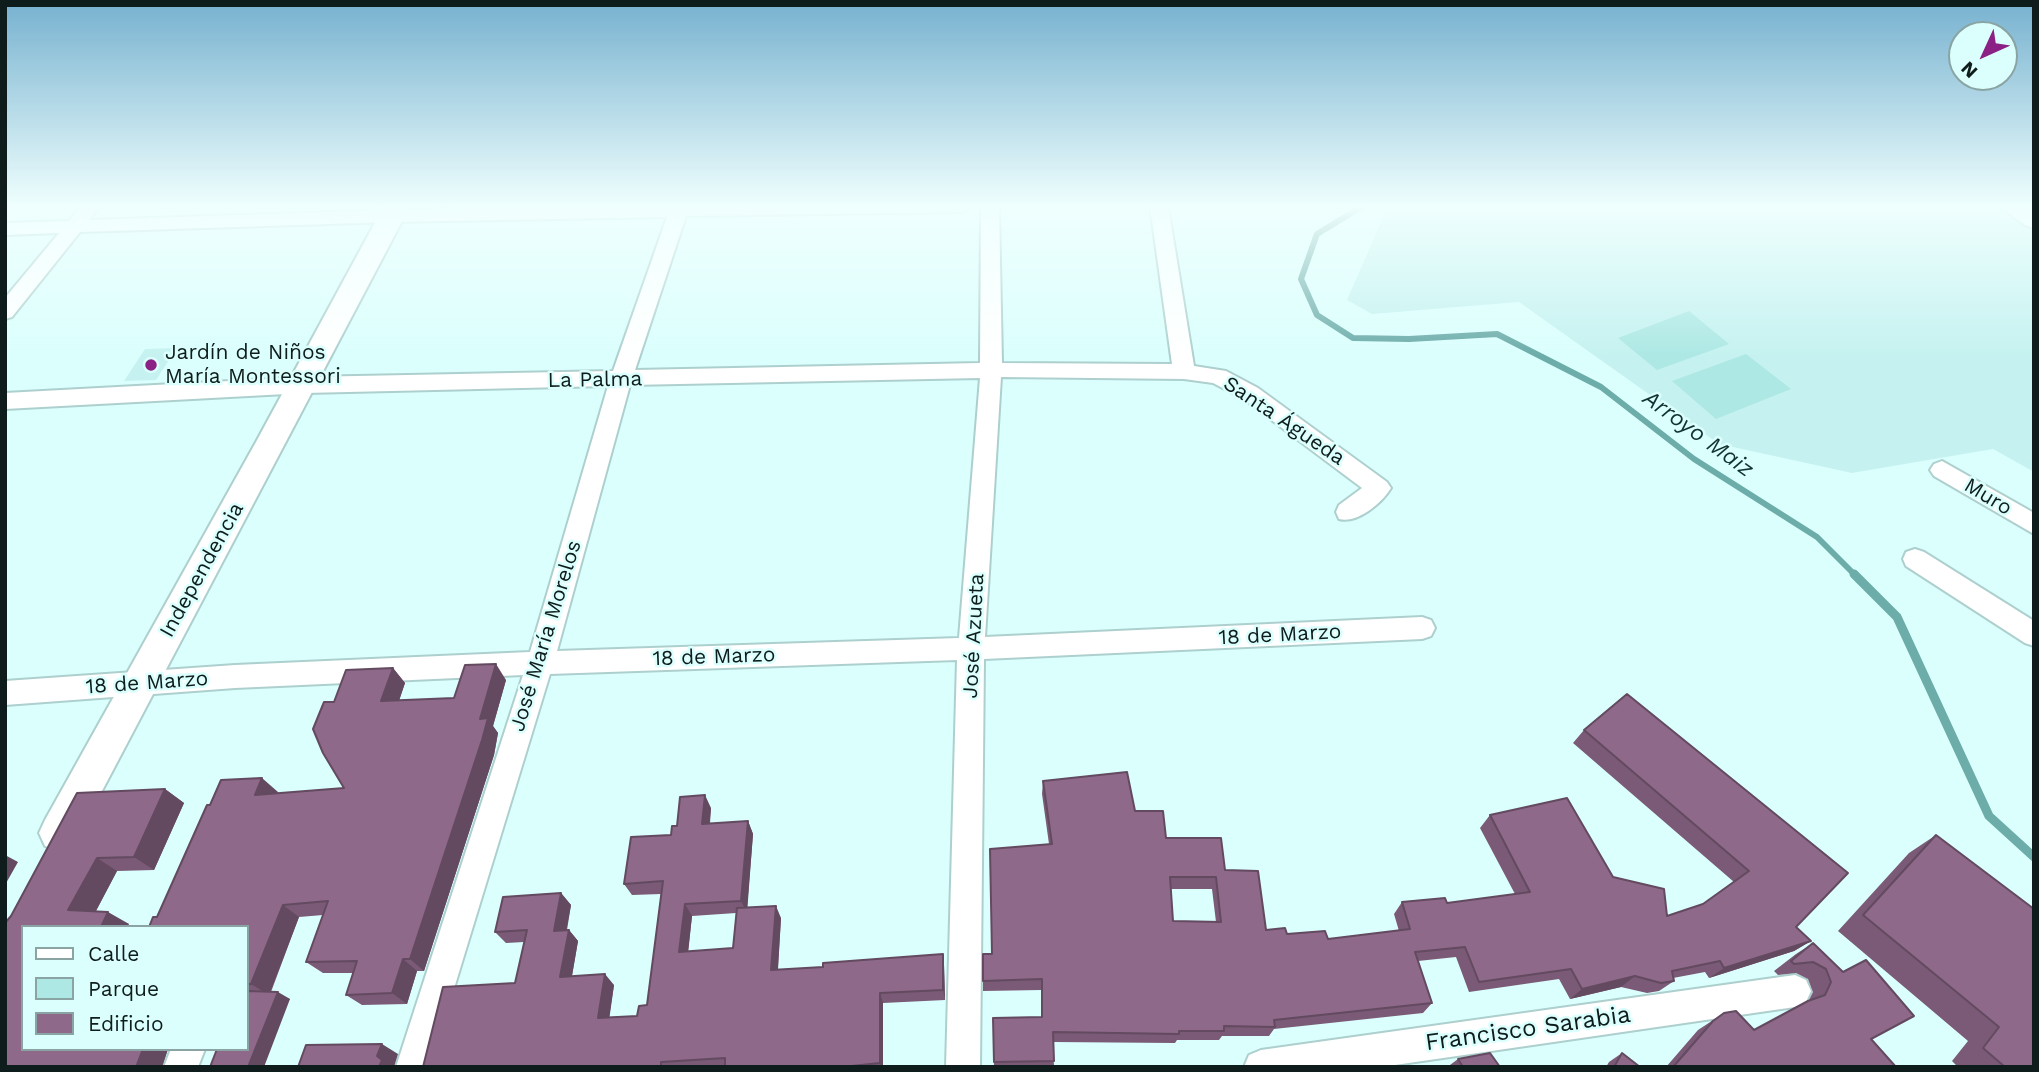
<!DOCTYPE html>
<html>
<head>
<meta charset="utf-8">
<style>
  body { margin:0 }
  #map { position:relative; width:2039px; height:1072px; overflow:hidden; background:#dbfffd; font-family:"Work Sans",sans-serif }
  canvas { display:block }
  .frame { position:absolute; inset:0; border:7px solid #0e1c1b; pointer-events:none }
  .legend { position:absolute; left:21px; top:925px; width:228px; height:126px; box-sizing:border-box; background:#dbfffd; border:2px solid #89a4a3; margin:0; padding:9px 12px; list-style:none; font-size:21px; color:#0e1c1b }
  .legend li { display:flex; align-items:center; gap:14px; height:35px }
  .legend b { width:35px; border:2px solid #89a4a3 }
  .north { position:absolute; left:1948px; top:21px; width:70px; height:70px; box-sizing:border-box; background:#dbfffd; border:2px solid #89a4a3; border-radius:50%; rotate:225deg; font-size:19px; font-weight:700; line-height:28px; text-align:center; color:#0e1c1b }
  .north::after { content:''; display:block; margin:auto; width:24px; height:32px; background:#8b2185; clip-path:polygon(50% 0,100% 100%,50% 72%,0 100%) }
</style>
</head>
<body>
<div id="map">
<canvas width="2039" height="1072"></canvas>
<div class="frame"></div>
<ul class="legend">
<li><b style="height:9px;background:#fff"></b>Calle</li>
<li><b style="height:19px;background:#ade8e4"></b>Parque</li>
<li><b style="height:19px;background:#8e6989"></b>Edificio</li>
</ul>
<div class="north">N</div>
</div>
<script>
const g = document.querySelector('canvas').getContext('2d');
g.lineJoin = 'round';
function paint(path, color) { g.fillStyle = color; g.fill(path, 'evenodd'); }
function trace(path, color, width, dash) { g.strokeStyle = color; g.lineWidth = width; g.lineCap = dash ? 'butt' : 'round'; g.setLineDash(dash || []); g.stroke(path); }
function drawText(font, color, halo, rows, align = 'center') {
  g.font = font + ' "Work Sans",sans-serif'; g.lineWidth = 5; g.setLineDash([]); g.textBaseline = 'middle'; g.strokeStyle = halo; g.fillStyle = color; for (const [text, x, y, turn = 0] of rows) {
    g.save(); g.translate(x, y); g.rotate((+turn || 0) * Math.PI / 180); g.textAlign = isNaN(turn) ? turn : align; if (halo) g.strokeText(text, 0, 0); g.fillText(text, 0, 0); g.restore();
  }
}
paint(new Path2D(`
  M1388,206H1999L2034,227V472L1993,449L1852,473L1719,444L1519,302L1372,314L1347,300Z
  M177,348L156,380L124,381L145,349Z`), '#c5f2f0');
paint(new Path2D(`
  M1689,311L1729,344L1657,370L1618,338Z
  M1746,354L1791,389L1716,419L1672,381Z`), '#ade8e4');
trace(new Path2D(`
  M1363,206L1317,234L1301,279L1317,315L1353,338L1409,339L1497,334L1601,387L1694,459L1817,537L1856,576`), '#6caca9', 6);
trace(new Path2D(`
  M1854,574L1897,617L1989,816L2034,857`), '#6caca9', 9);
const minor = new Path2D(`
  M81,206H100L89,220L392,210L651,206H972L963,212L686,216L635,370L980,363L981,206H999L1002,363L1172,364L1150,206H1168L1194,366L1226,371L1258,388L1387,482L1391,488C1382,503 1357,524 1339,519L1336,512L1339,505L1362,488L1242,398L1213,383L1184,379L1001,377L985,637L1422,617L1431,620L1435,628L1431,636L1422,639L984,659L980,1067H946L957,660L550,674L430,1067H396L523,675L235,688L5,705V681L235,665L530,652L608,386L305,393L5,409V393L305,377L613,371L667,217L392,222L80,232L12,317L5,319V298L59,233L5,235V223L69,221ZM980,378L959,638L557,651L630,385Z
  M1942,461L2034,513V534L1934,476L1930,470L1934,464Z
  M1915,549L1924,552L2034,621V646L2025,643L1906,566L1903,559L1906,552Z
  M1795,975L1806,980L1811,991L1806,1002L1795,1007L1381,1067H1244L1249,1055L1261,1050Z
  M171,1049H205L198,1067H164Z`);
const secondary = new Path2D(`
  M384,206H410L73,846L59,852L45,846L39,833L45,820L256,442Z
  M1999,206H2029L2034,209V228L2025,225Z`);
trace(minor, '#add0ce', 4);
trace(secondary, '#add0ce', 4);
paint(minor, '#fff');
paint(secondary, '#fff');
paint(new Path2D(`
  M393,668L405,683L399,700L454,698L506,680L493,726L498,733L494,755L424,971H417L407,1004L362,1005L346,995L353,973H323L306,962L323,915L299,917L271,992L290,999L247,1049V927L157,917L278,792V793L344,788L334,702Z
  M1627,694L1796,927L1811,941L1794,951L1709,978L1705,972L1673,978L1674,981L1659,991L1647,993L1621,987L1570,999L1559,979L1469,992L1456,957L1418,961L1432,1003L1423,1013L1274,1029L1269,1036H1222L1219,1040H1177L1175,1043L1053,1042L1054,1067H994L993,1018L1042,1017L1041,990L983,991V981L992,954L1049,844L1042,794L1043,781L1135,811L1166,838L1225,870L1266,930L1287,934L1328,939L1399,931L1394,914L1402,902L1447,903L1515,894L1480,828L1490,815L1613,877L1667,916L1703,904L1734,882L1573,743L1584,730ZM1171,889H1212L1216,922L1173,921Z
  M165,789L184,803L154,870L117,871L96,911L129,924L23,927V1049H168L162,1067H5V923Z
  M711,808L710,824L748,821L753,834L747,908L781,918L778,970L944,965L945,1000L883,1003V1067H423L515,983L524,942L506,943L495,932L561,893L571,905L567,930H569L578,941L572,976L614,985L609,1017L637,1016L647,1005L661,894L632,895L624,884L671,835L677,826ZM736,913L733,948L688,951L692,916Z
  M1936,835L2034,1067H1958L1952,1061L1968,1041L1838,931L1909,853Z
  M1813,943L1871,1039L1896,1067H1666L1698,1030L1724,1013L1754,1030L1809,1000L1813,992L1808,979L1796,973L1778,975L1774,971L1796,954Z
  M1622,1053L1640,1067H1606L1609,1062Z
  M1458,1059L1500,1067H1451L1450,1065Z`), '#7a5a76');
paint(new Path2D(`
  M496,664L506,680L493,726L498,733L494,755L424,971L410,959Z
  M393,668L405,683L394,716L381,701Z
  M262,778L278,792L271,809L255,795Z
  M165,789L184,803L154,870L134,857Z
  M705,795L711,808L708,837L702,824Z
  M748,821L753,834L747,913L741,901Z
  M5,855L18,862L5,885Z
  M97,858L117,871L90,922L68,910Z
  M561,893L571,905L564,942L554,931Z
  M685,904L692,916L687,963L679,952Z
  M283,905L299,917L269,995L251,984Z
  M776,906L781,918L777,981L771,970Z
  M108,912L129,924L128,927H101Z
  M569,930L578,941L570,987L560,977Z
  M1811,941L1794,951L1709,978L1724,968Z
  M943,954L944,965L945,1000L943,990Z
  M403,959L417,971L407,1004L392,993Z
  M605,974L614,985L608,1028L598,1018Z
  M1635,976L1621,987L1570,999L1582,989Z
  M278,992L290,999L264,1067H248Z
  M880,993L883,1003V1067H881L880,1063Z
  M382,1044L398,1054L394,1067H379L377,1056Z
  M143,1049H168L162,1067H136Z`), '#634a60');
const building = new Path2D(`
  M496,664L480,719L488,718L482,740L410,959H403L392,993L346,995L357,961L306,962L328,901L283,905L251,984H247V927H149L153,917H157L207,805H210L221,780L262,778L255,795L344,788L323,753L313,729L324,702H334L346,670L393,668L381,701L454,698L465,665Z
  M1627,694L1848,873L1796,927L1811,941L1724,968L1720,961L1672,971L1674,981L1661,983L1635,976L1582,989L1571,969L1479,982L1465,947L1415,952L1432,1003L1274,1020L1275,1027L1224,1026V1031H1179V1034L1053,1032L1054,1061L994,1062L993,1018L1042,1017V979L983,981V954H992L990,849L1052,844L1043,781L1127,772L1135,811H1163L1166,838H1221L1225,870L1258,871L1266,930L1285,928L1287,934L1325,931L1328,939L1410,929L1402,902L1445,898L1447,903L1530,892L1490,815L1567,798L1613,877L1664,889L1667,916L1703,904L1749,871L1584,730ZM1170,877H1216L1221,922L1173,921Z
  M165,789L134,857L97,858L68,910L108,912L101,927H23V1049H143L136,1067H5V923L11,916L77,793Z
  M705,795L702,824L748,821L741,901L685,904L679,952L733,948L737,908L776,906L771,970L823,967V963L943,954V990L880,993V1063L842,1067H725V1058L661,1062V1067H423L443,987L515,983L527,930L495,932L503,897L561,893L554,931L569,930L560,977L605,974L598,1018L637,1016L639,1006L647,1005L663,881L624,884L631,837L671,835L672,826H677L680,797Z
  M1936,835L2034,909V1067H2005L1983,1048L1999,1027L1863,915Z
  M1813,943L1843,972L1866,960L1914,1016L1871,1039L1896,1067H1673L1713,1021L1724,1013L1736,1011L1754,1030L1808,1001L1825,995L1831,982L1826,969L1813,962L1794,964L1791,961Z
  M247,991L278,992L248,1067H210L217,1049H247Z
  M382,1044L377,1056L382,1060L379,1067H298L306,1045Z
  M1490,1053L1500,1067H1463L1458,1059Z
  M1622,1053L1640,1067H1614Z`);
paint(building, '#8e6989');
trace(building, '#634a60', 2);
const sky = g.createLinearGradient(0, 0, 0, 356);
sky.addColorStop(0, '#76b1cf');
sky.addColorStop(0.58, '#effffe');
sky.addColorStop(1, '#effffe00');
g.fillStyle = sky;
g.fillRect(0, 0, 2039, 356);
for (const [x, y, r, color] of [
  [151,365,7,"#8b2185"]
]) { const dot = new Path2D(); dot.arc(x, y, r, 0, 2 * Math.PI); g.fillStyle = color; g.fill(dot); trace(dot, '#dbfffd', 2.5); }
drawText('21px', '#0e1c1b', '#dbfffd', [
  ["Jardín de Niños",165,353],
  ["María Montessori",165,377]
], 'left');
drawText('21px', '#0e1c1b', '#dbfffd', [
  ["La Palma",595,380,-1],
  ["Santa Águeda",1284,421,34],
  ["Muro",1988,497,31],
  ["Independencia",202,570,-61],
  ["18 de Marzo",1280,635,-3],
  ["José María Morelos",546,636,-73],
  ["José Azueta",974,636,-87],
  ["18 de Marzo",714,657,-2],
  ["18 de Marzo",147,683,-4]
]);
drawText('italic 23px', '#113231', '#dbfffd', [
  ["Arroyo Maiz",1698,434,36]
]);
drawText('24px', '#0e1c1b', '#dbfffd', [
  ["Francisco Sarabia",1528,1029,-8]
]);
</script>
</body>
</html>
